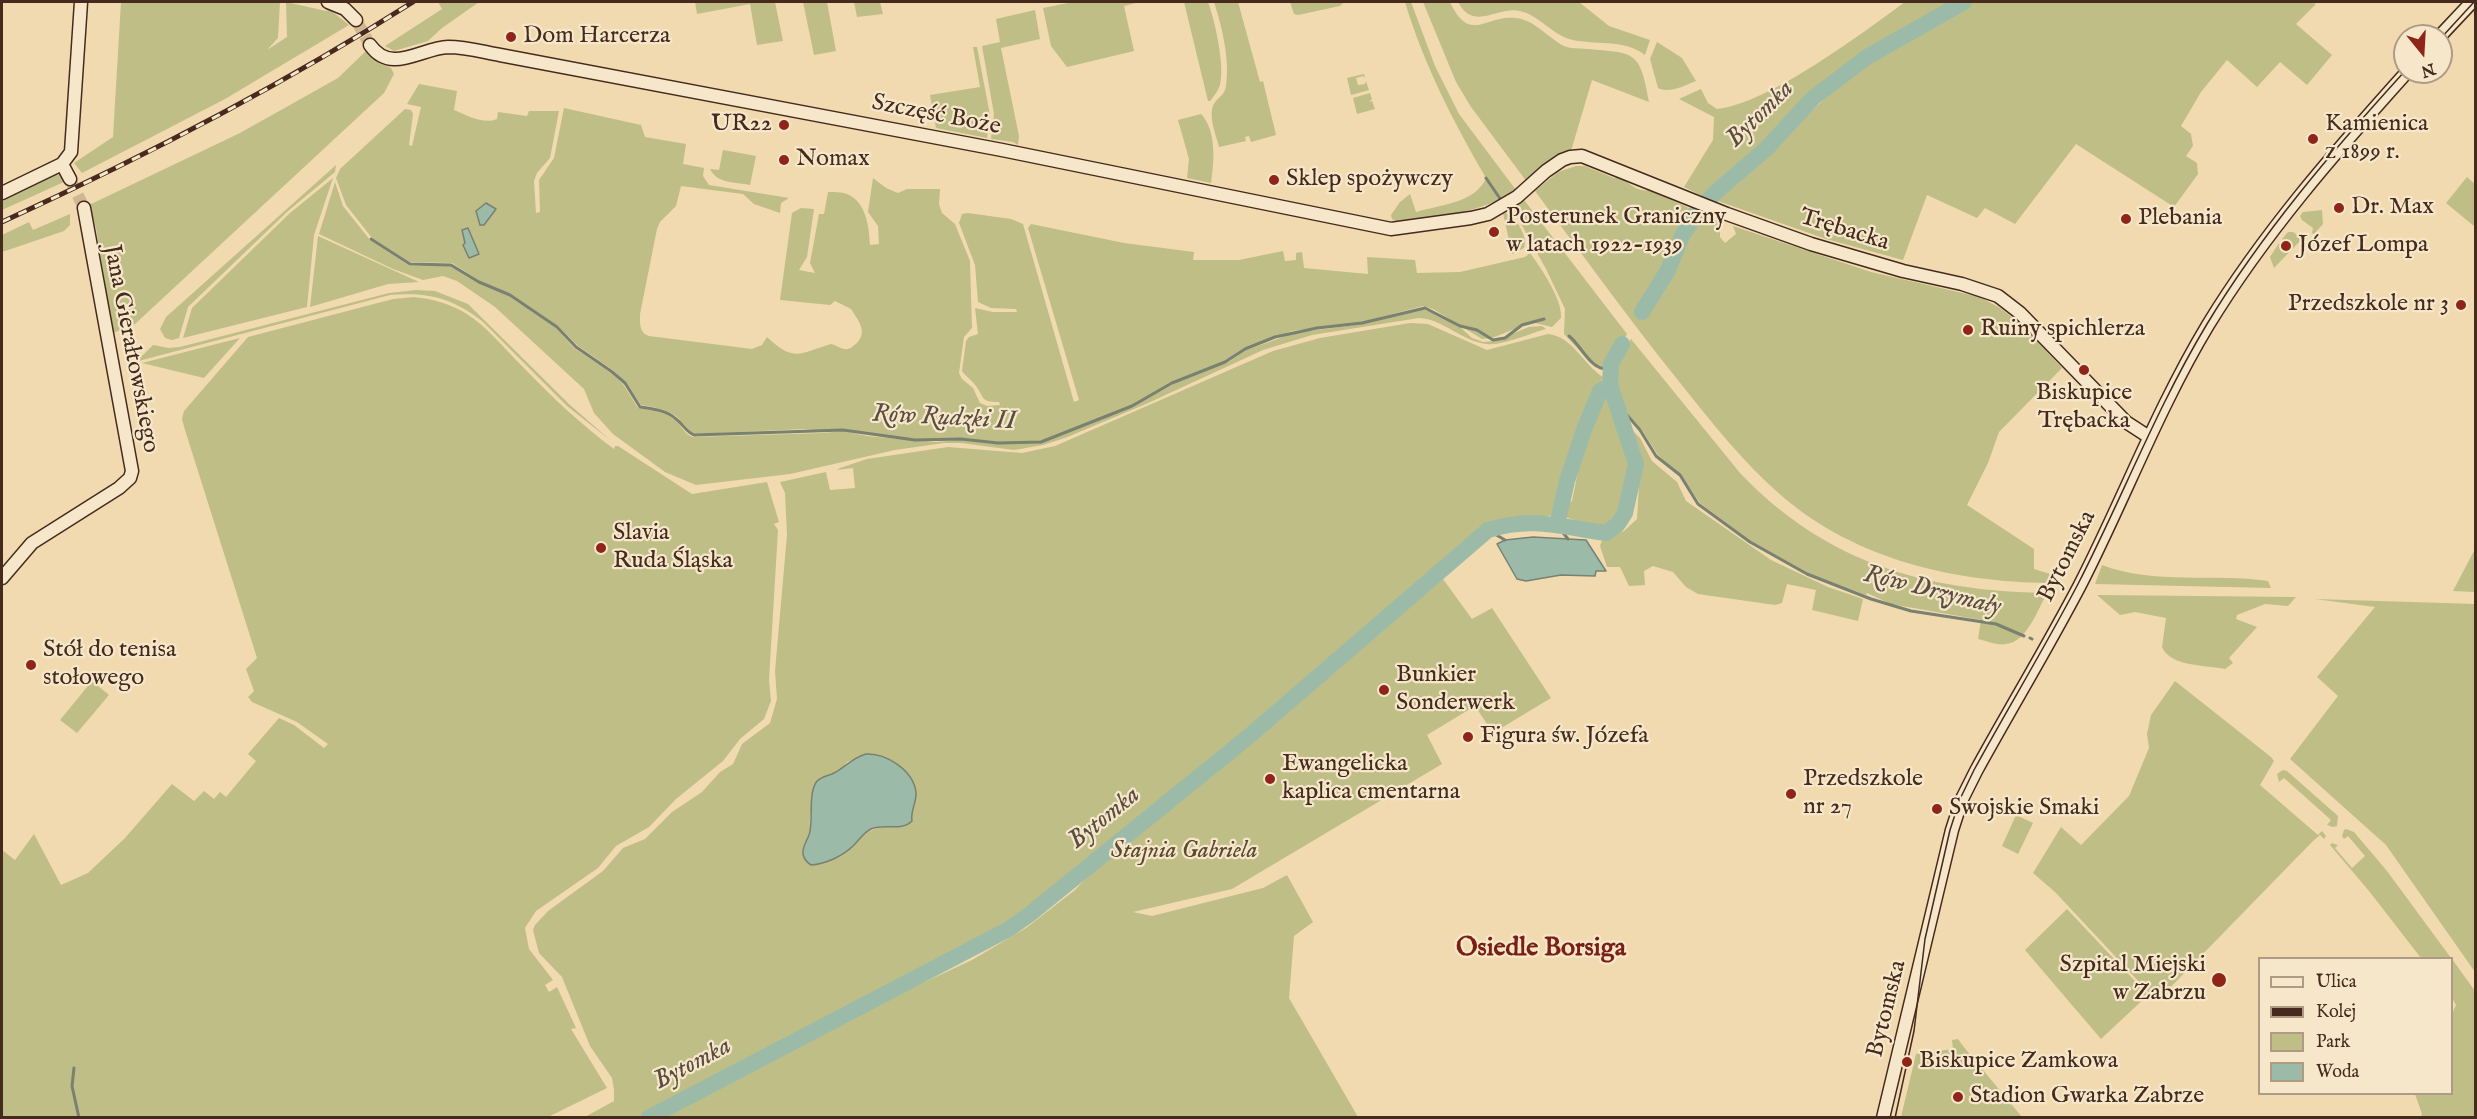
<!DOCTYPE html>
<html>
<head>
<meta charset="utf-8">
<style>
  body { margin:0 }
  #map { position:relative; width:2477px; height:1119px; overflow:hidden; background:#f1daaf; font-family:"IM FELL English",serif }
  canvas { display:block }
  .frame { position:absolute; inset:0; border:3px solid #452a1d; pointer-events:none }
  .legend { position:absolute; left:2258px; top:957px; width:195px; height:138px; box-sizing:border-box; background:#f6e7cb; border:2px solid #af9b85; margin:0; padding:8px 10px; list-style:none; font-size:18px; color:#452a1d }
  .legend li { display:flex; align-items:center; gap:12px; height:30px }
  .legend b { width:30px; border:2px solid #af9b85 }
  .north { position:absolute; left:2393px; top:24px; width:60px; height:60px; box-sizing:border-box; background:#f6e7cb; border:2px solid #af9b85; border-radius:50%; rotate:162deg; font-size:16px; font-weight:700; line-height:24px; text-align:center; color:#452a1d }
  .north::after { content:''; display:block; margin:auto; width:21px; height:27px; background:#8f2418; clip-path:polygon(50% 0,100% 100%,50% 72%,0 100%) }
</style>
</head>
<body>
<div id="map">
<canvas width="2477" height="1119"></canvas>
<div class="frame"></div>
<ul class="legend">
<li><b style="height:8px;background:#f6e7cb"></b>Ulica</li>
<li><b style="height:8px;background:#452a1d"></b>Kolej</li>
<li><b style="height:16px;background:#bfbe87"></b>Park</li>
<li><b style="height:16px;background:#9bbba8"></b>Woda</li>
</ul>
<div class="north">N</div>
</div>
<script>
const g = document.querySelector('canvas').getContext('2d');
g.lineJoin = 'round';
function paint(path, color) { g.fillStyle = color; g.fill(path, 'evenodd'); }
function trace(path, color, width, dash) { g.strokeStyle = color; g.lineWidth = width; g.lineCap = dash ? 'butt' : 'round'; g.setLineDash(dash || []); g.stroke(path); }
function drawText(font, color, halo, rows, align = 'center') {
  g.font = font + ' "IM FELL English",serif'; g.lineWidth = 4.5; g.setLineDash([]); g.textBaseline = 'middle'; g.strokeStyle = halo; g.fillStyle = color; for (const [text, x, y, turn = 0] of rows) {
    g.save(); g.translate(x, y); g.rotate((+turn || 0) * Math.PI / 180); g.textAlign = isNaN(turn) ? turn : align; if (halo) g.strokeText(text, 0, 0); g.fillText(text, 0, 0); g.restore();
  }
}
paint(new Path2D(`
  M121,2H280L278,38L267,50L287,37L286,2L326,11L329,9L349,25L225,99L82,173L74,163L113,137Z
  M438,2H479L442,28L428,41L394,51L385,46L442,9Z
  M695,2H775L783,41L757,45L750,4L697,14Z
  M803,2H827L836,51L814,55Z
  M854,2H880L883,14L857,17Z
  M1073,2H1140L1124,6L1134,51L1067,67L1051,46L1043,8Z
  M1184,2H1208C1215,21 1225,65 1220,85C1218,91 1214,96 1210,101H1208Z
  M1214,2H1238L1260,82L1263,81L1276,135L1251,142L1249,136L1245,137L1246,141L1219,147C1216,134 1206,112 1216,101C1220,96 1225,94 1226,86C1230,59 1222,27 1214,2Z
  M1290,2H1344L1340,6L1298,15L1294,14Z
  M1405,2H1411L1435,66L1459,114L1516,190C1481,213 1440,216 1400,223L1392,219L1391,215L1400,202L1410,194L1416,212C1439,205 1476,203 1486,178C1453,121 1424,65 1405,2Z
  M1423,2H1450C1470,45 1486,14 1516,18C1535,20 1548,38 1564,46C1570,49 1579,48 1587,49C1636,53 1640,51 1649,102L1592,80L1571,151L1555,157L1527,182L1471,107L1456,82Z
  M1458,2H1579L1609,26L1650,40L1645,55C1623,38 1594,46 1569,39C1551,33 1538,15 1520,11C1497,6 1474,32 1458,2Z
  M1905,2H1952L1914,22L1818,89L1764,146L1706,198L1684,187L1713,140L1714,117L1679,99L1701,89L1708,103L1717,109C1770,103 1861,34 1905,2Z
  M1973,2H2313L2316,4L2296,24L2332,55L2307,85L2280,62L2257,87L2227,60L2201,92L2181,126L2191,134L2193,146L2186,156L2197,163L2198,174L2174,207L2076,144L2015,224L1985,208L1977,218L1927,195L1903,260L1826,239L1715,200L1845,80L1875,60Z
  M1035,10L1040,39L1001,48L1019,136L1018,145L1013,142L991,139L994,114L982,46L1000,42L996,19Z
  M1657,42L1682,58L1696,81C1685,85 1670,94 1658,88L1650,59Z
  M973,47H977L990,115L987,138L936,128L930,95L980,87Z
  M367,50L379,63L391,68L394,74L384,93L135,324L113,333L96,228L89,205L238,134L290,105L338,78Z
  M1364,74L1365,78L1363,76L1356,78L1358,85L1365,84L1366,81L1369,90L1351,95L1347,78Z
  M419,84L457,91L454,110C466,115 484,125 497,119L498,112L527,116L529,111H559L550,158L537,173L534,181L536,213L540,212L539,180L554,158L564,108L641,125L645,137L686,144L683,164L704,168L703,176L709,185L789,198L781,203L780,213L754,204L743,194L681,186L676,206L660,222L657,229L640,314C640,322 639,333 649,336L752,349L762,345L767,337C794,363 801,353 831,344C836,345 839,348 844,349C850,350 853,346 857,343C868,331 858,320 851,309L835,301L830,305L780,300L792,213L801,208L814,209L807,257L799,270L815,273L810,263L819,214H824L828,192C835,192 846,192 851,196C867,206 869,228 870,245L879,244L878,226L868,212L873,178L886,188L898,193L907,189H940L939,204L942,213L955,224L970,261L972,328L964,337L959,373L962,379L973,388L980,403L987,406L1000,405L999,402C980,402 985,398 976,386C972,380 966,377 962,371L966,341L969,337L978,334L975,308L993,312H1017L1016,309L991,308L978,302L975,265L959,223L962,214L968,213L1011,219L1023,224L1074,402L1079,400L1028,228L1031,224L1124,243L1194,252L1193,260H1239L1283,251L1285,261L1296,260V253L1302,252L1304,268L1368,274L1367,257L1415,260L1417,273L1460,272L1525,257L1530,253C1541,268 1563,300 1561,318L1552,327L1535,323L1522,326L1492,338L1482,339L1433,309L1423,306L1362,322L1292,331L1244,348L1224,361L1176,380L1131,406L1041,442H997L961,438L934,440L901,438L843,429L824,431L804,429L695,434C686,430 684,423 677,417C667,409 653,407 641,405L626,383L613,370L578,346L559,327L511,294L480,281L452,263L410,262L372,238L346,205L336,178L340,169L405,109L411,110L413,114L409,145L412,146L421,107L407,104Z
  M1370,93L1372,99L1369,102L1372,101L1375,109L1357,114L1353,98Z
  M1201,114C1217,131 1214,162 1211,183L1187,178L1189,159L1178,120Z
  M723,150L756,156L750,185C736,182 717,184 710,169L719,170Z
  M336,165L335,172L288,211L188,307L179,338L172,340L165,338L160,329L166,317Z
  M1576,166H1585L1614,178L1619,177C1629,182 1637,193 1649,190L1720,222V237L1725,243L1736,234L1733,226L1871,272L1980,297L2000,308L2022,325L2062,368L1999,432L1988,463L1967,505L2034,549V569L2050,574L2049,583C1955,582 1857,560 1783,497C1743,463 1710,420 1677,379C1628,318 1582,254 1535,191L1558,172Z
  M59,171L64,182L2,210V200Z
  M2467,177L2475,184V227L2446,203Z
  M333,178L314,235L307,307L183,338L192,308L290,213Z
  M335,182L343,206L370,240L410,266H451L477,282L509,296L556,328L574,348L610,372L623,384L638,408C650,410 666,411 675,420C682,426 684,434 693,437L823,433L843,431L867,436L935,442L961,440L998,444L1040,443L1132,407L1179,381L1230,361L1244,351L1294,333L1363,324L1421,309L1434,313L1460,327L1472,338L1483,342L1494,341L1529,327L1542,326L1546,329C1531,333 1502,346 1487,344C1463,342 1443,319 1419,318L1312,335L1263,350L1146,404L1065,438L1043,445L1014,450L961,443H944L895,450L790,474L696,485L665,472L613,434L594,413L584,389L495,307L457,281L443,276L423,280L393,269L319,234Z
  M1524,200L1627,334L1609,364L1608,372L1595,367L1564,334L1565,309L1546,269L1514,211V208Z
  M2322,210L2323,224L2314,234L2312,233L2313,228L2302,220L2300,216L2303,212Z
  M1503,213H1506C1517,219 1528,236 1524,248L1512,254Z
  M70,214V225L64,231L2,252V235L29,222L33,230Z
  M2288,232H2293L2302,238L2301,240L2274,268L2270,257L2279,243L2286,252L2292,246L2282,239Z
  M318,236L419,282L388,284L310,307Z
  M416,290L435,291L468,304L569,404L610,440L567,406L482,321C452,298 428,292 390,295L127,364L143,355L153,345L169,348L180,347L389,293Z
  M414,297C433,299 451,304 467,314C487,327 504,348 521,365C550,395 580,424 614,449L615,446H618L692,494L767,482L779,522L774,524L778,530L769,680L771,701L764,719L740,739L723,761L676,799L649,827L616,846L598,868L536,911L525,928L529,949L553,980L545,985L549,992L557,987L576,1028L571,1029L607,1088L548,1117H2V850L15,860L34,834L61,885L88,873L125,838L172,784L194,801L204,791L214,799L220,792L226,797L256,761L248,754L279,718L294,725L324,748L328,744L297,722L252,702L248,697L254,691L246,669L257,658L185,430L182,419L184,411L248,337L393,299Z
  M1410,323L1428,324L1487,350L1548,334C1572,336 1583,364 1603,377L1581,427L1558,491V512L1554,511V515C1530,520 1506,514 1484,528L1020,921L638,1117L583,1118L614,1101V1090L612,1078L590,1046L562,977L539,953L533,930L535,925L548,911L603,871L623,848L645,839L672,812L702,792L720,772L733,764L742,744L770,723L777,699L775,671L787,535L785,493L780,482L826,472L830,490L855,488L853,468L837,470L840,468L867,459L948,447L1022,453L1055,446L1273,351L1320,338ZM866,754L881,756L899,767L897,827C863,823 859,846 832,859C822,847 808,836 810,819C811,811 813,805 811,796L828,775L842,769L847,762Z
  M240,338L204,378L142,363Z
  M1631,339L1740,473C1826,563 1925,591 2047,593C2038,609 2027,642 2006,644C1998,646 1987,641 1978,639L1981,620L1891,604L1867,593L1866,595L1809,574L1752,542L1700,503L1680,474L1658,455L1642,430L1617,401L1612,375L1615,363Z
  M1604,395H1607L1610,398L1632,460L1631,473L1621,515L1606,530L1562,516L1564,507L1572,501L1582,452Z
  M1632,430L1640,438L1652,461L1677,482L1686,501L1771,560L1828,587L1863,599L1858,621L1812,610L1816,590L1787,584L1782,603L1775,605L1698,594L1686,587L1673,572L1653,566L1644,571L1645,585L1629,586L1620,567H1607L1600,546L1603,537L1624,531L1637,519L1641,454Z
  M2475,549V592L2453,591Z
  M2102,565C2154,585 2214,573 2268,581L2271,588L2095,584Z
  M1443,579L1472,619L1492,608L1551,698L1493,733L1475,706L1427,735L1442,764L1232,889L1133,912L1152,916L1263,888L1287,875L1313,922L1294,936L1289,998L1358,1117H660L912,988L972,960L1026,928L1075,890L1109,854Z
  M2097,595L2296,597L2288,606L2265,604L2237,615L2236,619L2257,627L2229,658L2233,663L2225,669C2207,665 2170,667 2162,647L2166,618L2135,612L2120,615Z
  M2315,599L2475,604V972L2386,845L2290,759L2338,696L2317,677L2375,607Z
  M92,681L109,695L77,733L60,720Z
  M2175,681L2271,757L2274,761L2260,785L2318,835L2322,831L2326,836L2324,839L2320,835L2313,841L2157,1001L2055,892L2033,873L2061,827L2081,845L2129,796L2149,748L2147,734L2151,715Z
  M2283,770L2287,771L2338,816L2337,826L2333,827L2327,825L2331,820L2284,778L2279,782L2277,774Z
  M2016,815L2033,823L2018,854L2002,846Z
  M2346,829L2354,832L2387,871L2451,958H2421L2369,891L2330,845L2332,843L2338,845L2335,848L2352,868L2365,856L2348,836L2344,839L2342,836L2344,830Z
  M2067,909L2148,995L2101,1039L2025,950Z
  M2452,959L2475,991V1117H2421L2422,1114L2415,1094H2452V1014L2456,1005L2452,998Z
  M1958,1039L1963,1046L2022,1117H1901L1916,1054L1953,1049L1952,1040Z`), '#bfbe87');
const water = new Path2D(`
  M486,203L496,209L484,225H480L476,211Z
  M468,228L479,254L469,258L463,245L465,243L462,230Z
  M1533,537L1586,540L1606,571H1596L1595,576L1561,575L1526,581L1517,579L1497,544L1505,540Z
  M866,754C886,753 913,770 916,792C917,802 910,811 912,821C901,832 885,823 871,829C863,833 860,839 854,845C843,856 826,864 811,865C806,862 804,859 803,854C802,845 809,839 810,831C813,817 808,793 817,781C822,776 828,776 834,773C846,767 850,759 866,754Z`);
paint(water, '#9bbba8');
trace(water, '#798170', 1.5);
trace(new Path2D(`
  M1486,178L1501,200
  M371,239L410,264L451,265L479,282L510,295L557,327L576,347L611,371L625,383L640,407C652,409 667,410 676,419C683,424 685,431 694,435L843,430L915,440L961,439L998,443L1041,442L1132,406L1172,383L1225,362L1245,349L1275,337L1317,328L1362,323L1425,308L1460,326L1477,330L1493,340L1505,338L1522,325L1544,319
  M1569,336C1582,346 1590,371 1610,369
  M1615,401L1640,430L1656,456L1680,475L1698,504L1750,542L1807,574L1871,599L1911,611L1996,624L2024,636
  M1557,525L1568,539
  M1488,530L1505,540
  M2030,638L2032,639
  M74,1068L72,1086L79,1118`), '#798170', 3);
trace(new Path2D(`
  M1642,312L1668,270L1682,236L1697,212L1717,191L1766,149L1813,98L1867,57L1964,2
  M1557,525L1567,481L1584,430L1600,391L1610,385
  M648,1118L1009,929L1030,914L1248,737L1488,530C1533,516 1561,527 1606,533L1618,524L1625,513L1636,464L1610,385L1611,364L1622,344`), '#9bbba8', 16);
trace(new Path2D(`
  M356,20L370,45
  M70,179L84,208`), '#cfb792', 12, [12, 6]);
const secondary = new Path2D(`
  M328,2L345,9L356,20
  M2440,36L2472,2
  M370,45C391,75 421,48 448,47C466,47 483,52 500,55L1002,150L1391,229L1471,218L1488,214L1517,197L1546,171L1562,160L1570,157L1582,156L1727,214L1811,244L1903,271L1962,284L1998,296L2020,313L2126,422L2149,437
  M62,164L70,179
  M2,193L62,164L71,152L81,2
  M2,578L32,543L119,488L130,478L132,471L84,208
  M1883,1118L1952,830L1962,799L1976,771C2010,709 2047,648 2080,585C2124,499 2158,408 2208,325C2264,233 2336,151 2407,72`);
trace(secondary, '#452a1d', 15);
trace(secondary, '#f6e7cb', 12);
trace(new Path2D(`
  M2441,38L2474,2
  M1895,1118L1914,1031L1925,939L1950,830L1960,799L1974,770C2008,708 2045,647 2078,584C2122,498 2157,407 2207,324C2262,233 2333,150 2405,71`), '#452a1d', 1.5);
const rail = new Path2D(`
  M2,222C144,157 281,86 413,2`);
trace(rail, '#452a1d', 5);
trace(rail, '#f6e7cb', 3, [9]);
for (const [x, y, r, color] of [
  [511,37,6,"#8f2418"],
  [784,125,6,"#8f2418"],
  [2313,139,6,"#8f2418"],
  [784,160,6,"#8f2418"],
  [1274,180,6,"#8f2418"],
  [2339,208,6,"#8f2418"],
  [2126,219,6,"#8f2418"],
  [1494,232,6,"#8f2418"],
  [2286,246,6,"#8f2418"],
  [2461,305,6,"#8f2418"],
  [1968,330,6,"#8f2418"],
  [2084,370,6,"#8f2418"],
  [601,548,6,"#8f2418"],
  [31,665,6,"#8f2418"],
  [1384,690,6,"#8f2418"],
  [1468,737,6,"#8f2418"],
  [1270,779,6,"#8f2418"],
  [1791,794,6,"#8f2418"],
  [1937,809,6,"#8f2418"],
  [2219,980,8,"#8f2418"],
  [1907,1062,6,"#8f2418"],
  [1958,1097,6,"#8f2418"]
]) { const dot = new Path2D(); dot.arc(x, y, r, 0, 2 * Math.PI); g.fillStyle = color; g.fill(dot); trace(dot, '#f6e7cb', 2); }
drawText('24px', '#452a1d', '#f6e7cb', [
  ["Dom Harcerza",523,37],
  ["UR22",772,125,"right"],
  ["Kamienica",2325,125],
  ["z 1899 r.",2325,153],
  ["Nomax",796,160],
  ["Sklep spożywczy",1286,180],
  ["Dr. Max",2351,208],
  ["Posterunek Graniczny",1506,218],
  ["w latach 1922-1939",1506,246],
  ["Plebania",2138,219],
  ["Józef Lompa",2298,246],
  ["Przedszkole nr 3",2449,305,"right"],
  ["Ruiny spichlerza",1980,330],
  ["Biskupice",2084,394,"center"],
  ["Trębacka",2084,422,"center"],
  ["Slavia",613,534],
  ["Ruda Śląska",613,562],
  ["Stół do tenisa",43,651],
  ["stołowego",43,679],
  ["Bunkier",1396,676],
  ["Sonderwerk",1396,704],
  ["Figura św. Józefa",1480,737],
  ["Ewangelicka",1282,765],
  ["kaplica cmentarna",1282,793],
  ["Przedszkole",1803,780],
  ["nr 27",1803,808],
  ["Swojskie Smaki",1949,809],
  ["Szpital Miejski",2206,966,"right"],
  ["w Zabrzu",2206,994,"right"],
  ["Biskupice Zamkowa",1919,1062],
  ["Stadion Gwarka Zabrze",1970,1097]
], 'left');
drawText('24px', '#452a1d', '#f6e7cb', [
  ["Szczęść Boże",936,116,11],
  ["Trębacka",1844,231,17],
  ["Jana Gierałtowskiego",130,349,79],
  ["Bytomska",2068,557,-63],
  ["Bytomska",1888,1009,-76]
]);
drawText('italic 24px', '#5d4832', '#f6e7cb', [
  ["Stajnia Gabriela",1184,852]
]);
drawText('italic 26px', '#5a4e40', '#f6e7cb', [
  ["Bytomka",1761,115,-45],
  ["Rów Rudzki II",944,419,3],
  ["Rów Drzymały",1932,592,14],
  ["Bytomka",1105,819,-39],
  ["Bytomka",693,1065,-28]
]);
drawText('bold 26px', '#7a1f14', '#f6e7cb', [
  ["Osiedle Borsiga",1541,950]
]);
</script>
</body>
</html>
